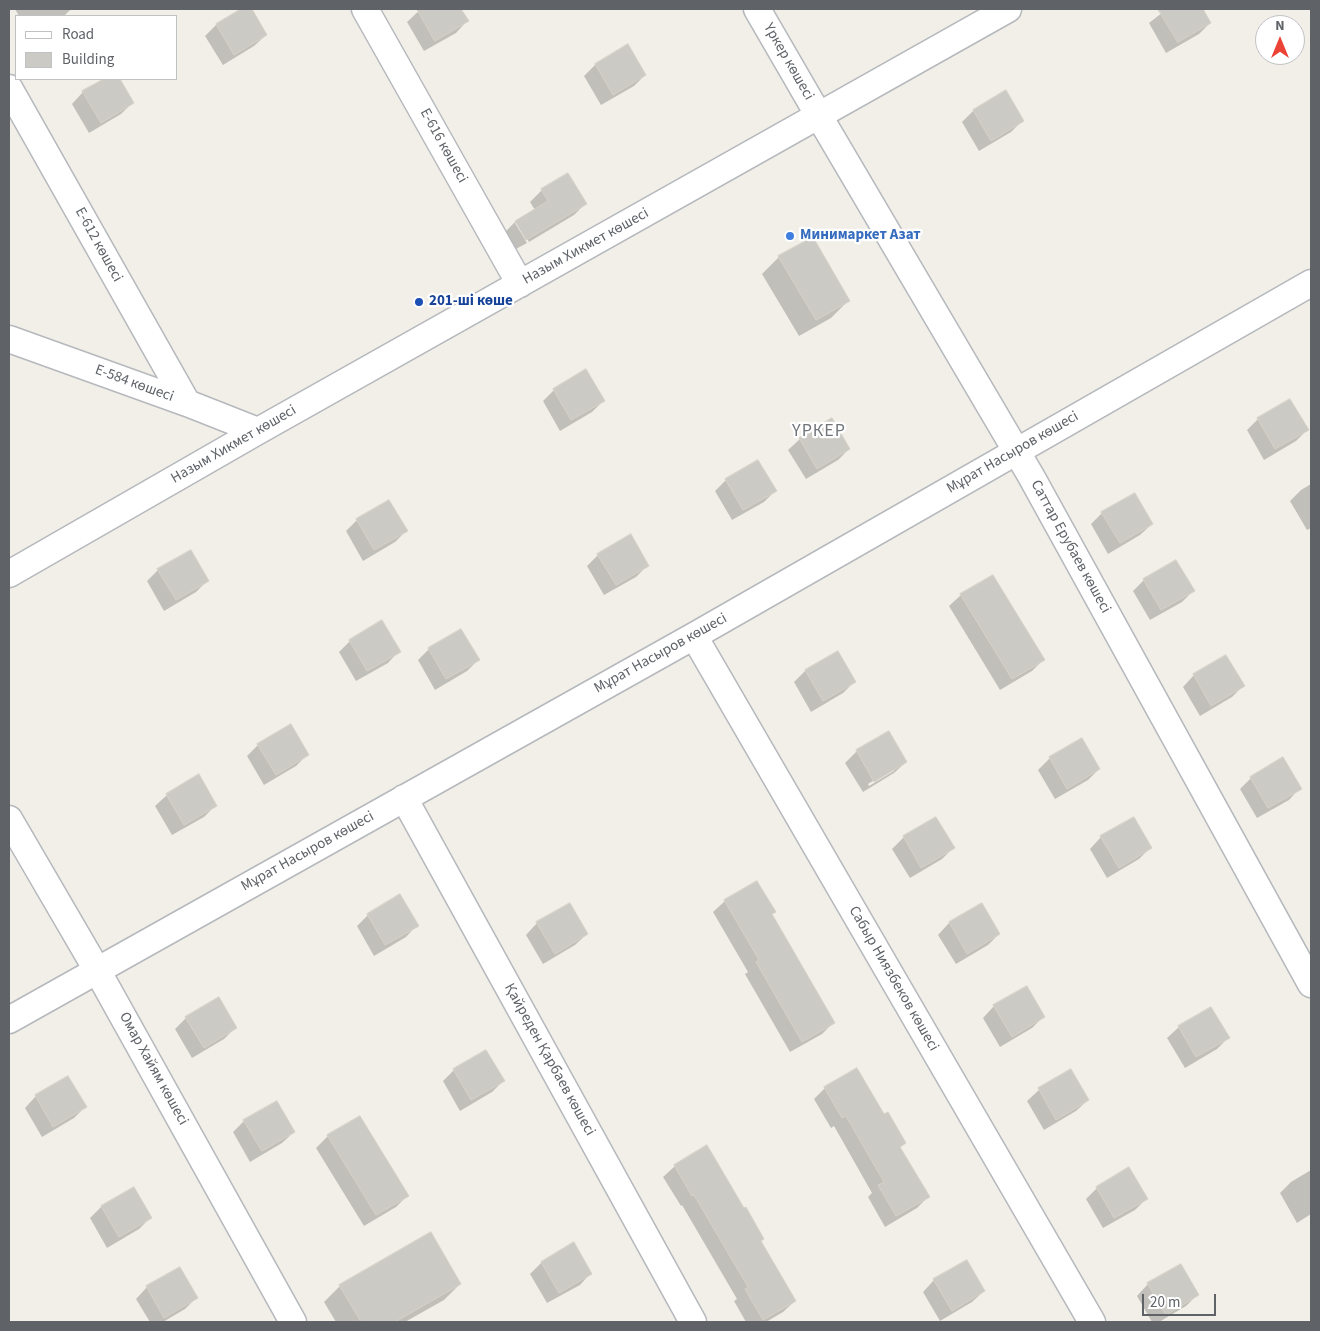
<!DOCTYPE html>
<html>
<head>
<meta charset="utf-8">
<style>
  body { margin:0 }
  #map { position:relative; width:1320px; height:1331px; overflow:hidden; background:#f1efe8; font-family:"Source Sans 3",sans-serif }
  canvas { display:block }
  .frame { position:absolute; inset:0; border:10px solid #5f6368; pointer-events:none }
  .legend { position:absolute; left:15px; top:15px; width:162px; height:65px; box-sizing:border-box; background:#fff; border:1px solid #bfc1c3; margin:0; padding:6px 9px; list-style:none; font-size:15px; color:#5f6368 }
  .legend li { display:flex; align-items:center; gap:10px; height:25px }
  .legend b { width:25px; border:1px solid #bfc1c3 }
  .north { position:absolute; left:1255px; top:15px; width:50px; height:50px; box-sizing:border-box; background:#fff; border:1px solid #bfc1c3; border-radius:50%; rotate:0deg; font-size:14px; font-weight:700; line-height:20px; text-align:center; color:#5f6368 }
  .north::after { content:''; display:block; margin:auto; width:18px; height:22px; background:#ea4335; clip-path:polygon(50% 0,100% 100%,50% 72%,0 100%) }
  .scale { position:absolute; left:1142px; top:1294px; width:74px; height:22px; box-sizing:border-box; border:2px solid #5f6368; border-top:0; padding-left:6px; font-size:15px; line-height:18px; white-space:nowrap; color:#5f6368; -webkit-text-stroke:4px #fff; paint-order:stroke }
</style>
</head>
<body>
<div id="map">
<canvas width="1320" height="1331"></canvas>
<div class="frame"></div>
<ul class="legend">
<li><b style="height:6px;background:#fff"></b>Road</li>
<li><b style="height:14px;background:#cccac5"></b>Building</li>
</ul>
<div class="north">N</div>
<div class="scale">20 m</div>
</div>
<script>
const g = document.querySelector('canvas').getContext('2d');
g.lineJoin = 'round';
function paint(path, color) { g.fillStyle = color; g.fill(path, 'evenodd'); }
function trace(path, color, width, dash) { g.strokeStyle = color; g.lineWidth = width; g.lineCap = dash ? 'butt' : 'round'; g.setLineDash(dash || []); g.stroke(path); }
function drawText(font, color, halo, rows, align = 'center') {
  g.font = font + ' "Source Sans 3",sans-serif'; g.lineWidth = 4.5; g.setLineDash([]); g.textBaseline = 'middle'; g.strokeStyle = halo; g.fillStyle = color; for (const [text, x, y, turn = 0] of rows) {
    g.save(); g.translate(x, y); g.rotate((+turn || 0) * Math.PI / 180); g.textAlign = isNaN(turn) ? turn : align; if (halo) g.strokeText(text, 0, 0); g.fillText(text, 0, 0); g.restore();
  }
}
paint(new Path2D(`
  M15,9H71L64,16H19Z
  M244,9H250L266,35L254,46L223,65L205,36L216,25Z
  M421,9H460L467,21L456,33L424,51L407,22Z
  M1167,9H1202L1210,23L1199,34L1166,53L1149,23Z
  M628,46L645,75L634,86L601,105L584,76L595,65Z
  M107,79H118L132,103L121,114L89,133L72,104L83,92Z
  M973,111L1022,121L1011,132L979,151L962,122Z
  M568,175L585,204L574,215L529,242L518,223H515L527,243L514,250L504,233L515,222L535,210L530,202L542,190Z
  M779,257L848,301L831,318L799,336L762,274Z
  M554,390L603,401L592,412L560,431L543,401Z
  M1258,419L1307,430L1296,441L1264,460L1247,430Z
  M800,439L849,449L838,460L806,479L788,450Z
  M726,480L775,491L764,502L732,520L715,491Z
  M1311,484V528L1307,530L1290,501L1301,490Z
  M1102,513L1152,524L1140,535L1108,554L1091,524Z
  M357,520L406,531L395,542L363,561L346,531Z
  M598,555L648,565L636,577L604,595L587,566Z
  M158,570L207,581L196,592L164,611L147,581Z
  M993,576L1043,660L1032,671L1000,690L949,606L961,595Z
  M1144,580L1193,591L1182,602L1150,620L1133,591Z
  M350,641L399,651L388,663L356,681L339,652Z
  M429,649L478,660L467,671L435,690L418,660Z
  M837,653L854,682L843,693L811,712L794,682L805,671Z
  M1194,675L1243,686L1232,697L1200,716L1183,687Z
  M889,733L906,762L894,773L863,792L845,763L857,751ZM894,768V771L869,786L868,784Z
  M1082,740L1099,769L1088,780L1055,799L1038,770L1050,758Z
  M258,745L307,755L296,766L264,785L247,756Z
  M1251,778L1300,788L1289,800L1257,818L1240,789Z
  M167,795L216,805L204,817L172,835L155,806Z
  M936,819L953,848L942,859L910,878L892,849L904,837Z
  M1101,837L1150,848L1139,859L1107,878L1090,849Z
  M757,882L771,915L834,1022L822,1034L790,1052L745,974L748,972L713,912L725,901Z
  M982,905L999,934L988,945L956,964L938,935L949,923Z
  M368,915L417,925L406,937L374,956L357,926Z
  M537,923L587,934L575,945L543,964L526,935Z
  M994,1006L1043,1017L1032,1028L1000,1047L983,1018Z
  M1211,1008L1228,1038L1217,1049L1185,1068L1167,1038L1179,1027Z
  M186,1018L235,1028L224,1039L192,1058L175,1029Z
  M454,1070L503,1081L492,1092L460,1111L443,1081Z
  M1070,1071L1088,1100L1076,1111L1044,1130L1027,1101L1039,1090Z
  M825,1088L884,1116L904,1143L899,1148L928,1197L917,1208L885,1227L868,1197L872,1193L834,1126L831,1128L814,1099Z
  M36,1096L85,1107L74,1118L42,1137L25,1108Z
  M360,1118L407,1196L396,1207L364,1226L316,1148L328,1136Z
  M244,1121L294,1132L282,1143L250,1162L233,1132Z
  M675,1166L760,1241L795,1301L783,1312L766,1322H746L734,1301L737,1299L682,1205L681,1206L663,1177Z
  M1311,1170V1214L1297,1223L1280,1193L1291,1182Z
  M1097,1188L1146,1199L1135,1210L1103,1228L1086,1199Z
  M133,1189L150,1218L139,1229L107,1248L90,1218L101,1207Z
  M573,1244L591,1273L580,1285L547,1303L530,1274L541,1263Z
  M934,1280L984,1291L972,1302L940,1321L923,1292Z
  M460,1284L444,1300L405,1322H336L324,1302L340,1286Z
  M1148,1284L1197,1295L1186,1306L1159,1322H1152L1137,1296Z
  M147,1287L196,1298L185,1309L163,1322H150L136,1299Z`), '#0003');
const building = new Path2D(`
  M241,9H252L267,35L234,55L216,24Z
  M417,9H461L469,21L435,41Z
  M1158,9H1203L1211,23L1178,42Z
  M628,44L646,75L613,95L595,64Z
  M104,79H120L134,103L101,123L82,91Z
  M1006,90L1024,121L991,141L973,110Z
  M568,173L587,204L526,240L515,221L548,201L541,189Z
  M813,237L850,301L816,320L778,256Z
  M586,369L605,401L571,420L553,389Z
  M1290,399L1309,430L1275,449L1257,418Z
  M832,418L850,449L817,469L799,438Z
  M758,460L777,491L743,510L725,479Z
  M1135,493L1153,524L1120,543L1101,512Z
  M389,500L408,531L374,550L356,519Z
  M631,534L649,566L616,585L597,554Z
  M191,550L209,581L176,600L157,569Z
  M1176,560L1195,591L1161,610L1143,579Z
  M993,575L1045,660L1012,679L960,594Z
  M382,620L401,652L367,671L349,640Z
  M461,629L480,660L446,679L428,648Z
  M838,651L856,682L823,701L805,670Z
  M1226,655L1245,686L1211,706L1193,674Z
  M291,724L309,755L276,775L257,744Z
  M889,731L907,762L874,782L856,750Z
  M1082,738L1100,769L1067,789L1049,757Z
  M1283,757L1302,789L1268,808L1250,777Z
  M199,774L217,806L184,825L166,794Z
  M936,817L955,848L921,868L903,836Z
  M1134,817L1152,848L1119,868L1100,836Z
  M757,881L776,912L772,914L835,1023L802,1042L756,962L759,960L724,900Z
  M400,894L419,926L385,945L367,914Z
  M570,903L588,934L555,954L536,922Z
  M982,903L1000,934L967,954L949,922Z
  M1027,986L1045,1017L1012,1037L993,1005Z
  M219,997L237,1028L204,1048L185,1017Z
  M1211,1007L1230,1038L1196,1057L1178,1026Z
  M486,1050L505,1081L471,1100L453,1069Z
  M857,1068L884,1114L888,1112L906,1143L900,1147L930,1197L896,1216L878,1185L884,1182L846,1116L842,1118L824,1087Z
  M1071,1069L1089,1100L1056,1120L1038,1088Z
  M68,1076L87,1107L53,1127L35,1095Z
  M277,1101L295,1132L262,1151L243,1120Z
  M360,1116L409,1196L376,1215L327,1135Z
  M707,1145L744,1208L746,1207L764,1239L761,1241L796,1301L763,1320L745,1289L748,1287L694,1195L692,1196L674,1165Z
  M1129,1167L1148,1199L1114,1218L1096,1187Z
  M134,1187L152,1218L119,1237L101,1206Z
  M431,1232L461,1284L395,1322H361L339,1285Z
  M574,1242L592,1274L559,1293L541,1262Z
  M967,1260L985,1291L952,1311L933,1279Z
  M1181,1264L1199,1295L1166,1315L1147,1283Z
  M180,1267L198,1298L164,1318L146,1286Z`);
paint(building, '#cccac5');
trace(building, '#d6d1c6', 1);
const minor = new Path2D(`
  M365,9L520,284
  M757,9L819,116L1031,476L1311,984
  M9,88L187,403
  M9,339L187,403L258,431
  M9,574L258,431L1008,9
  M694,636L1092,1322
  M404,798L693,1322
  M9,819L97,970L293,1322
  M9,1020L694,636L1311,283`);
trace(minor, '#b5b8bc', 29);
trace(minor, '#fff', 26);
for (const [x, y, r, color] of [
  [790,236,5,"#3f7fe0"],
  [419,302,5,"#1a4fb4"]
]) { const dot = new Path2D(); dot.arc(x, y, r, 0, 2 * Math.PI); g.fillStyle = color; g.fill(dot); trace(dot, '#fff', 2); }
drawText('15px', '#5f6368', '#fff', [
  ["Үркер көшесі",788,62,60],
  ["Е-616 көшесі",443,146,61],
  ["Е-612 көшесі",98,245,61],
  ["Назым Хикмет көшесі",586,247,-29],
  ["Е-584 көшесі",134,384,20],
  ["Назым Хикмет көшесі",234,445,-30],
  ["Мұрат Насыров көшесі",1013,453,-30],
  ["Саттар Ерубаев көшесі",1070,547,61],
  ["Мұрат Насыров көшесі",661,654,-29],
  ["Мұрат Насыров көшесі",308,852,-29],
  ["Сабыр Ниязбеков көшесі",893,979,60],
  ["Қайреден Қарбаев көшесі",549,1060,61],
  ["Омар Хайям көшесі",153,1069,61]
]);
drawText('bold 15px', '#366cbe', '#fff', [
  ["Минимаркет Азат",800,236]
], 'left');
drawText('bold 15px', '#164399', '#fff', [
  ["201-ші көше",429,302]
], 'left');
g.letterSpacing = '1px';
drawText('18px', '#70757a', '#fff', [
  ["ҮРКЕР",819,432]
]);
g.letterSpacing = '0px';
</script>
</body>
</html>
